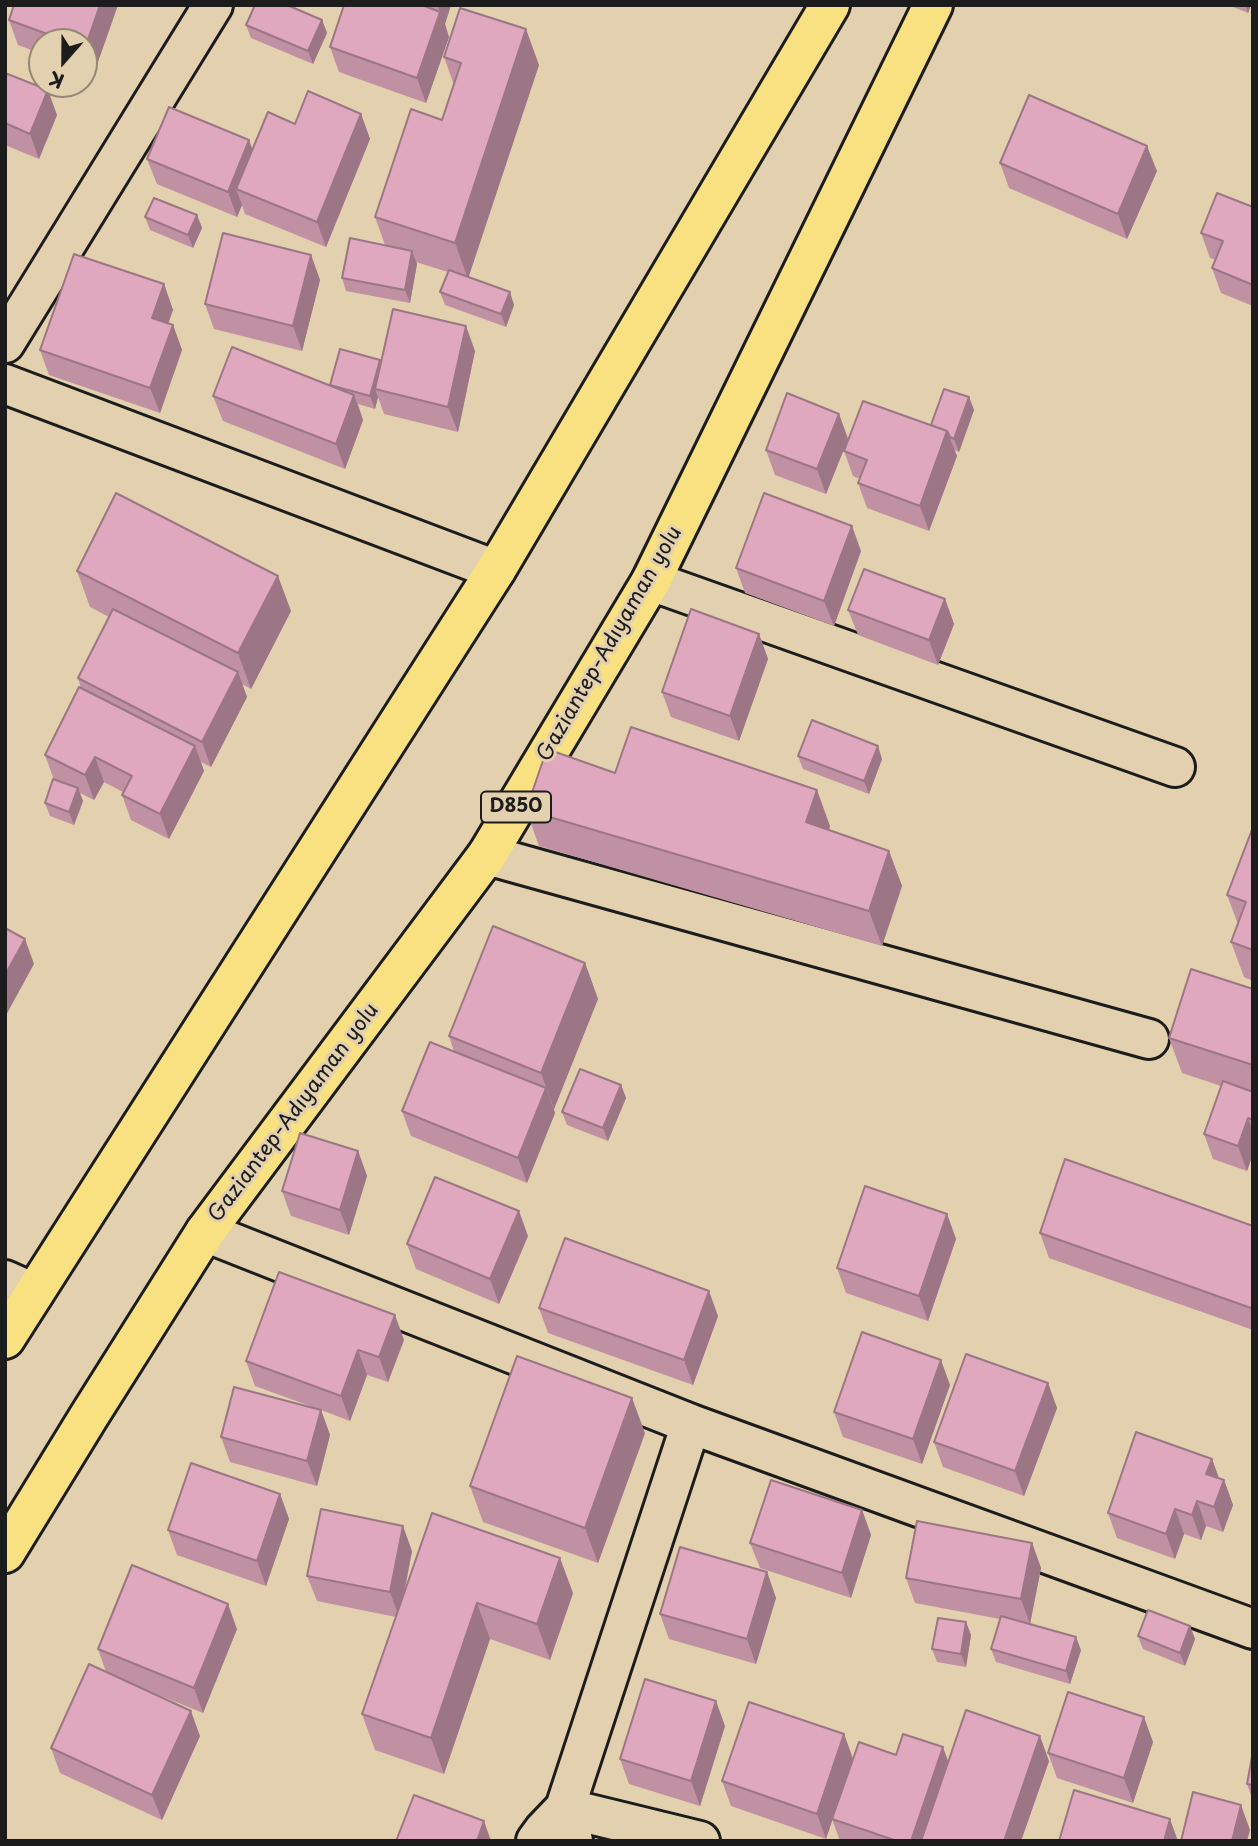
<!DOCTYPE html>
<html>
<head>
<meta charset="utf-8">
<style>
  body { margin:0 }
  #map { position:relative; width:1258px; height:1846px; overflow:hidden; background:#e2d0ae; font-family:"Playpen Sans",sans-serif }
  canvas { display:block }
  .frame { position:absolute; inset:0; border:7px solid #1c1c1c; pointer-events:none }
  .north { position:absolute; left:28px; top:28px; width:70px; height:70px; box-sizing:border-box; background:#e2d0ae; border:2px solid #938874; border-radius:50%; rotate:201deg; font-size:19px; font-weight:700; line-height:28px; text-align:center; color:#1c1c1c }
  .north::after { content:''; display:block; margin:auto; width:24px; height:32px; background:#1c1c1c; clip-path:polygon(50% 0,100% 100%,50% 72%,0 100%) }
</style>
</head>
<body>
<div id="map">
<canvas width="1258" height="1846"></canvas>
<div class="frame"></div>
<div class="north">K</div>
</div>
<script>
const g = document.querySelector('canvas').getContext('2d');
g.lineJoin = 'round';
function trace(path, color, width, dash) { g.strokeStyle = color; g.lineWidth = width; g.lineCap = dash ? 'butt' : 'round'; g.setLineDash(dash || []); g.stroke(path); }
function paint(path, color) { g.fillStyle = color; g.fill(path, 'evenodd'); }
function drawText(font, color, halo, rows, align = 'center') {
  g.font = font + ' "Playpen Sans",sans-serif'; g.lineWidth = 6; g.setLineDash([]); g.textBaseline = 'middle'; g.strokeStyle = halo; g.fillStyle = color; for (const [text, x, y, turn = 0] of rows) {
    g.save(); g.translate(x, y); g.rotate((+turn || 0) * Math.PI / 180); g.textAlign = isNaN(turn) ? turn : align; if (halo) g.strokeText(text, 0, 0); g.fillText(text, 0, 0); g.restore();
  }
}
const street = new Path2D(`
  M5,343L213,5
  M5,384L496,570
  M651,581L1175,767
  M487,855L1149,1039
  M205,1232L691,1424L1253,1629
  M5,1280L34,1293
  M536,1841L544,1830L565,1808L700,1841
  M573,1841L565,1808L691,1424`);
const highway = new Path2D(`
  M5,1339L496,570L830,5
  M5,1553L89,1416L205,1232L487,855L651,581L933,5`);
trace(street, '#1c1c1c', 44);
trace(highway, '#1c1c1c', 44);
trace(street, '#e2d0ae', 38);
trace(highway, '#f9e181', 38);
paint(new Path2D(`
  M14,5H118L94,73L84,69V42H42V54L18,45L9,20Z
  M344,5H451L445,24L449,37L426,103L339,72L330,47Z
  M1228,5H1251L1248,13Z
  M322,20L327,33L313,64L251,38L246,25Z
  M444,57L539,65L468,277L514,305L506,327L445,305L440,292L448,272L416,262L417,264L410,303L346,291L342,278L385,245L375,217L442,120L454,85Z
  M5,73L57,115L39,159L5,145Z
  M361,114L370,139L326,247L245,214L242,205L237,217L157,184L147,159L249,140L252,150L295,124Z
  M1000,163L1157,171L1127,239L1009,188Z
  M1253,207V306L1221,293L1212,268L1216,260L1210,258L1201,233Z
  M197,215L202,228L193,248L150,230L145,217Z
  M311,255L320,280L302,351L214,329L205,304Z
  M164,284L173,310L168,324L173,325L182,350L160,413L49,375L40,350Z
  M475,351L458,432L384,414L378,397L375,409L358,404L363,420L345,469L223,421L213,396L330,386L381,362Z
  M969,397L974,410L959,452L954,450L957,456L929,531L867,508L858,483L860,479L853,476L844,451L931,425Z
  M839,414L848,439L826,494L775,475L766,450Z
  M861,551L834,626L745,593L736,568Z
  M77,571L291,611L251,689L242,684L247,697L211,767L201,762L204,771L169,839L131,820L122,795L123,792L104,782L94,800L80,793L83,801L74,825L50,816L45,803L54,780L45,755L81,688L78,678L109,617L90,607Z
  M945,599L954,624L938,665L858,635L848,610Z
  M759,634L768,659L739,741L671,717L662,692Z
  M798,756L882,759L869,794L803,769Z
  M615,773L830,826L829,830L889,851L902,886L882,946L539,846L526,810Z
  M1253,827V981L1244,977L1231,942L1238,924L1227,895Z
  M585,963L598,999L554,1109L555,1113L527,1183L411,1136L402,1111L454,1051L449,1036Z
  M1253,989V1154L1247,1171L1213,1159L1204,1134L1221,1086L1182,1073L1169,1038Z
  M621,1085L626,1098L608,1141L567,1125L562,1112Z
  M358,1151L367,1176L349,1235L291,1216L282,1191Z
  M947,1214L956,1239L928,1321L846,1293L837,1268Z
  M1253,1226V1330L1049,1258L1040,1233Z
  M528,1236L499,1304L416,1269L407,1244Z
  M539,1308L718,1316L693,1385L548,1333Z
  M404,1340L388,1382L367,1375L350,1421L321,1410L330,1435L317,1486L230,1462L221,1437L318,1409L255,1386L246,1361Z
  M1048,1383L1057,1408L1024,1496L943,1467L934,1442Z
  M950,1385L922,1464L843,1437L834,1412Z
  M645,1433L598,1563L483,1522L470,1486Z
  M1212,1459L1219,1478L1224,1480L1233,1505L1223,1532L1206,1526L1201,1540L1184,1534L1175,1559L1117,1538L1108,1513Z
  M280,1494L289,1519L266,1586L177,1555L168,1530Z
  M862,1510L871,1535L851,1598L760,1568L750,1543Z
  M1032,1543L1041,1568L1030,1624L1081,1650L1070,1684L996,1662L991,1649L1000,1619L915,1603L906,1578Z
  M412,1551L404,1596L573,1593L550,1660L490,1639L444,1774L375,1750L362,1714L396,1617L317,1601L307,1576Z
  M767,1572L776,1598L756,1664L669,1639L660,1614Z
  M966,1622L971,1635L966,1667L937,1662L932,1649Z
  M1190,1626L1195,1639L1185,1666L1143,1649L1138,1636Z
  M237,1629L203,1713L134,1685L200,1736L162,1820L60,1773L51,1748L106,1672L98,1649Z
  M725,1726L700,1806L629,1784L620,1759Z
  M844,1734L853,1759L896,1755L948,1761H1049L1021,1841H840L832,1819L826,1839L731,1806L722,1781Z
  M1153,1742L1133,1803L1057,1778L1048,1753Z
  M1253,1751V1801L1247,1784Z`), '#c090a3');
paint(new Path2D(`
  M100,5H118L94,73L85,48Z
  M437,5H451L445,24L449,37L426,103L417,78L440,12Z
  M1245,5H1251L1248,13Z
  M322,20L327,33L313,64L308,51Z
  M526,29L539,65L468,279L455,243Z
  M48,90L57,115L39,159L30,134Z
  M361,114L370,139L326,247L317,222Z
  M249,140L258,165L236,189L242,205L237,217L228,192Z
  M1147,146L1157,171L1127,239L1118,214Z
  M197,215L202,228L193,248L188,235Z
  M412,251L417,264L410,303L405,290Z
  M311,255L320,280L302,351L293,326Z
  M164,284L173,310L161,343L152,318Z
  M510,292L514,305L506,327L501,314Z
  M173,325L182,350L160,413L150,388Z
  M466,326L475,351L458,432L448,407Z
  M380,360L385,373L375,389L378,397L375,409L370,396Z
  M354,395L363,420L345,469L336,444Z
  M969,397L974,410L959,452L954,439Z
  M839,414L848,439L826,494L817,469Z
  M947,431L957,456L929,531L920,506Z
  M852,526L861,551L834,626L824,601Z
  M278,576L291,611L251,689L238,653Z
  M945,599L954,624L938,665L929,640Z
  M759,634L768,659L739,741L730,716Z
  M238,672L247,697L211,767L202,742Z
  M195,746L204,771L169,839L160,814Z
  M878,746L882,759L869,794L864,781Z
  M95,757L104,782L94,800L85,775Z
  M78,788L83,801L74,825L69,812Z
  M817,790L830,826L819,858L806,822Z
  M889,851L902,886L882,946L869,911Z
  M25,939L34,964L5,1017V975Z
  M585,963L598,999L554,1109L541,1073Z
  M621,1085L626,1098L608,1141L603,1128Z
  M546,1088L555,1113L527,1183L518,1158Z
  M1248,1118L1253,1132V1154L1247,1171L1238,1146Z
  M358,1151L367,1176L349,1235L340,1210Z
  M519,1211L528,1236L499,1304L490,1279Z
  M947,1214L956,1239L928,1321L919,1296Z
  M709,1291L718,1316L693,1385L684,1360Z
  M395,1315L404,1340L388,1382L379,1357Z
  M358,1350L367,1375L350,1421L341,1396Z
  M941,1360L950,1385L922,1464L913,1439Z
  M1048,1383L1057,1408L1024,1496L1015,1471Z
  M632,1398L645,1433L598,1563L585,1528Z
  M321,1410L330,1435L317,1486L307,1461Z
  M1212,1459L1221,1484L1206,1474Z
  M1224,1480L1233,1505L1223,1532L1214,1507Z
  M280,1494L289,1519L266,1586L257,1561Z
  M1197,1501L1206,1526L1201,1540L1192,1515Z
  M1175,1509L1184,1534L1175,1559L1166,1534Z
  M862,1510L871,1535L851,1598L842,1573Z
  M403,1526L412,1551L399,1617L390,1592Z
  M1032,1543L1041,1568L1030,1624L1021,1599Z
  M560,1558L573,1593L550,1660L537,1624Z
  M767,1572L776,1598L756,1664L747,1639Z
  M477,1603L490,1639L444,1774L431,1738Z
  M228,1604L237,1629L203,1713L194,1688Z
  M966,1622L971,1635L966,1667L961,1654Z
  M1190,1626L1195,1639L1185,1666L1180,1653Z
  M1076,1637L1081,1650L1070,1684L1066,1671Z
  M716,1701L725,1726L700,1806L691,1781Z
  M191,1711L200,1736L162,1820L152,1795Z
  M1144,1717L1153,1742L1133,1803L1124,1778Z
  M844,1734L853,1759L826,1839L817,1814Z
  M1040,1736L1049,1761L1021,1841H1004Z
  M943,1747L952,1772L929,1841H911Z
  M1241,1805L1250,1830L1247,1841H1232Z
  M1170,1819L1178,1841H1164Z
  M484,1821L491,1841H477Z`), '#9c7685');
const building = new Path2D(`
  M14,5H100L85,48L84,47V42H69L9,20Z
  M255,5H287L322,20L308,51L246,25Z
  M344,5H422L440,12L417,78L330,47Z
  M460,8L526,29L455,243L375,217L411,109L442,120L461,63L444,57Z
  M5,73L48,90L30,134L5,123Z
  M308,91L361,114L317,222L236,189L268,112L295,124Z
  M1029,95L1147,146L1118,214L1000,163Z
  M169,107L249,140L228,192L147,159Z
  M1217,193L1253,207V285L1212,268L1223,241L1201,233Z
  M154,198L197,215L188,235L145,217Z
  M223,233L311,255L293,326L205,304Z
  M350,238L412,251L405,290L342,278Z
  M74,254L164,284L152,318L173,325L150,388L40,350Z
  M449,270L510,292L501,314L440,292Z
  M393,309L466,326L448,407L375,389Z
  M232,347L354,395L336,444L213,396Z
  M340,349L380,360L370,396L330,385Z
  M944,389L969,397L954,439L950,437L947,431L931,425Z
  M787,393L839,414L817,469L766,450Z
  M863,401L947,431L920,506L858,483L867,460L844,451Z
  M116,493L278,576L238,653L77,571Z
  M764,493L852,526L824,601L736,568Z
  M864,569L945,599L929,640L848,610Z
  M113,609L238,672L202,742L78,678Z
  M691,609L759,634L730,716L662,692Z
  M79,687L195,746L160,814L122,795L132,776L95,757L85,775L45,755Z
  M812,720L878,746L864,781L798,756Z
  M631,727L817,790L806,822L889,851L869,911L526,810L547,749L615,773Z
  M53,779L78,788L69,812L45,803Z
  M1253,827V950L1231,942L1246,902L1227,895Z
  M493,926L585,963L541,1073L449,1036Z
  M5,928L25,939L5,975Z
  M1191,969L1253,989V1065L1169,1038Z
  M430,1042L546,1088L518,1158L402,1111Z
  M580,1069L621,1085L603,1128L562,1112Z
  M1223,1081L1253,1092V1120L1248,1118L1238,1146L1204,1134Z
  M300,1133L358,1151L340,1210L282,1191Z
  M1065,1159L1253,1226V1304L1251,1308L1040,1233Z
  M435,1177L519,1211L490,1279L407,1244Z
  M865,1186L947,1214L919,1296L837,1268Z
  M565,1238L709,1291L684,1360L539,1308Z
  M279,1272L395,1315L379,1357L358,1350L341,1396L246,1361Z
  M862,1332L941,1360L913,1439L834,1412Z
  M966,1354L1048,1383L1015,1471L934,1442Z
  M517,1356L632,1398L585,1528L470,1486Z
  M234,1387L321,1410L307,1461L221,1437Z
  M1136,1432L1212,1459L1206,1474L1224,1480L1214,1507L1197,1501L1192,1515L1175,1509L1166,1534L1108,1513Z
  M191,1463L280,1494L257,1561L168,1530Z
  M771,1480L862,1510L842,1573L750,1543Z
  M321,1509L403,1526L390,1592L307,1576Z
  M432,1513L560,1558L537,1624L477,1603L431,1738L362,1714Z
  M917,1521L1032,1543L1021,1599L906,1578Z
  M680,1547L767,1572L747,1639L660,1614Z
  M132,1565L228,1604L194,1688L98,1649Z
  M1148,1610L1190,1626L1180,1653L1138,1636Z
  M1001,1616L1076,1637L1066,1671L991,1649Z
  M938,1618L966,1622L961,1654L932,1649Z
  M89,1664L191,1711L152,1795L51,1748Z
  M645,1679L716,1701L691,1781L620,1759Z
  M1068,1692L1144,1717L1124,1778L1048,1753Z
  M749,1702L844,1734L817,1814L722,1781Z
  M966,1710L1040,1736L1004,1841H921Z
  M903,1734L943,1747L911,1841H897L832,1819L859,1742L896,1755Z
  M1253,1751V1785L1247,1784Z
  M1074,1790L1170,1819L1164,1841H1059Z
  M1193,1792L1241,1805L1232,1841H1181Z
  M414,1795L484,1821L477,1841H396Z`);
paint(building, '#dfa8be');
trace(building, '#9c7685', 2);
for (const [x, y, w] of [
  [516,807,70]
]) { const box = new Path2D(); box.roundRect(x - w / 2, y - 15.5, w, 31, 5); g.fillStyle = '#e2d0ae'; g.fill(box); trace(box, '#1c1c1c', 2); }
drawText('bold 19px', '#1c1c1c', null, [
  ["D850",516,807]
]);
drawText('21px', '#1c1c1c', '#e2d0ae', [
  ["Gaziantep-Adıyaman yolu",610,644,-60],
  ["Gaziantep-Adıyaman yolu",294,1113,-53]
]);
</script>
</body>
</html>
